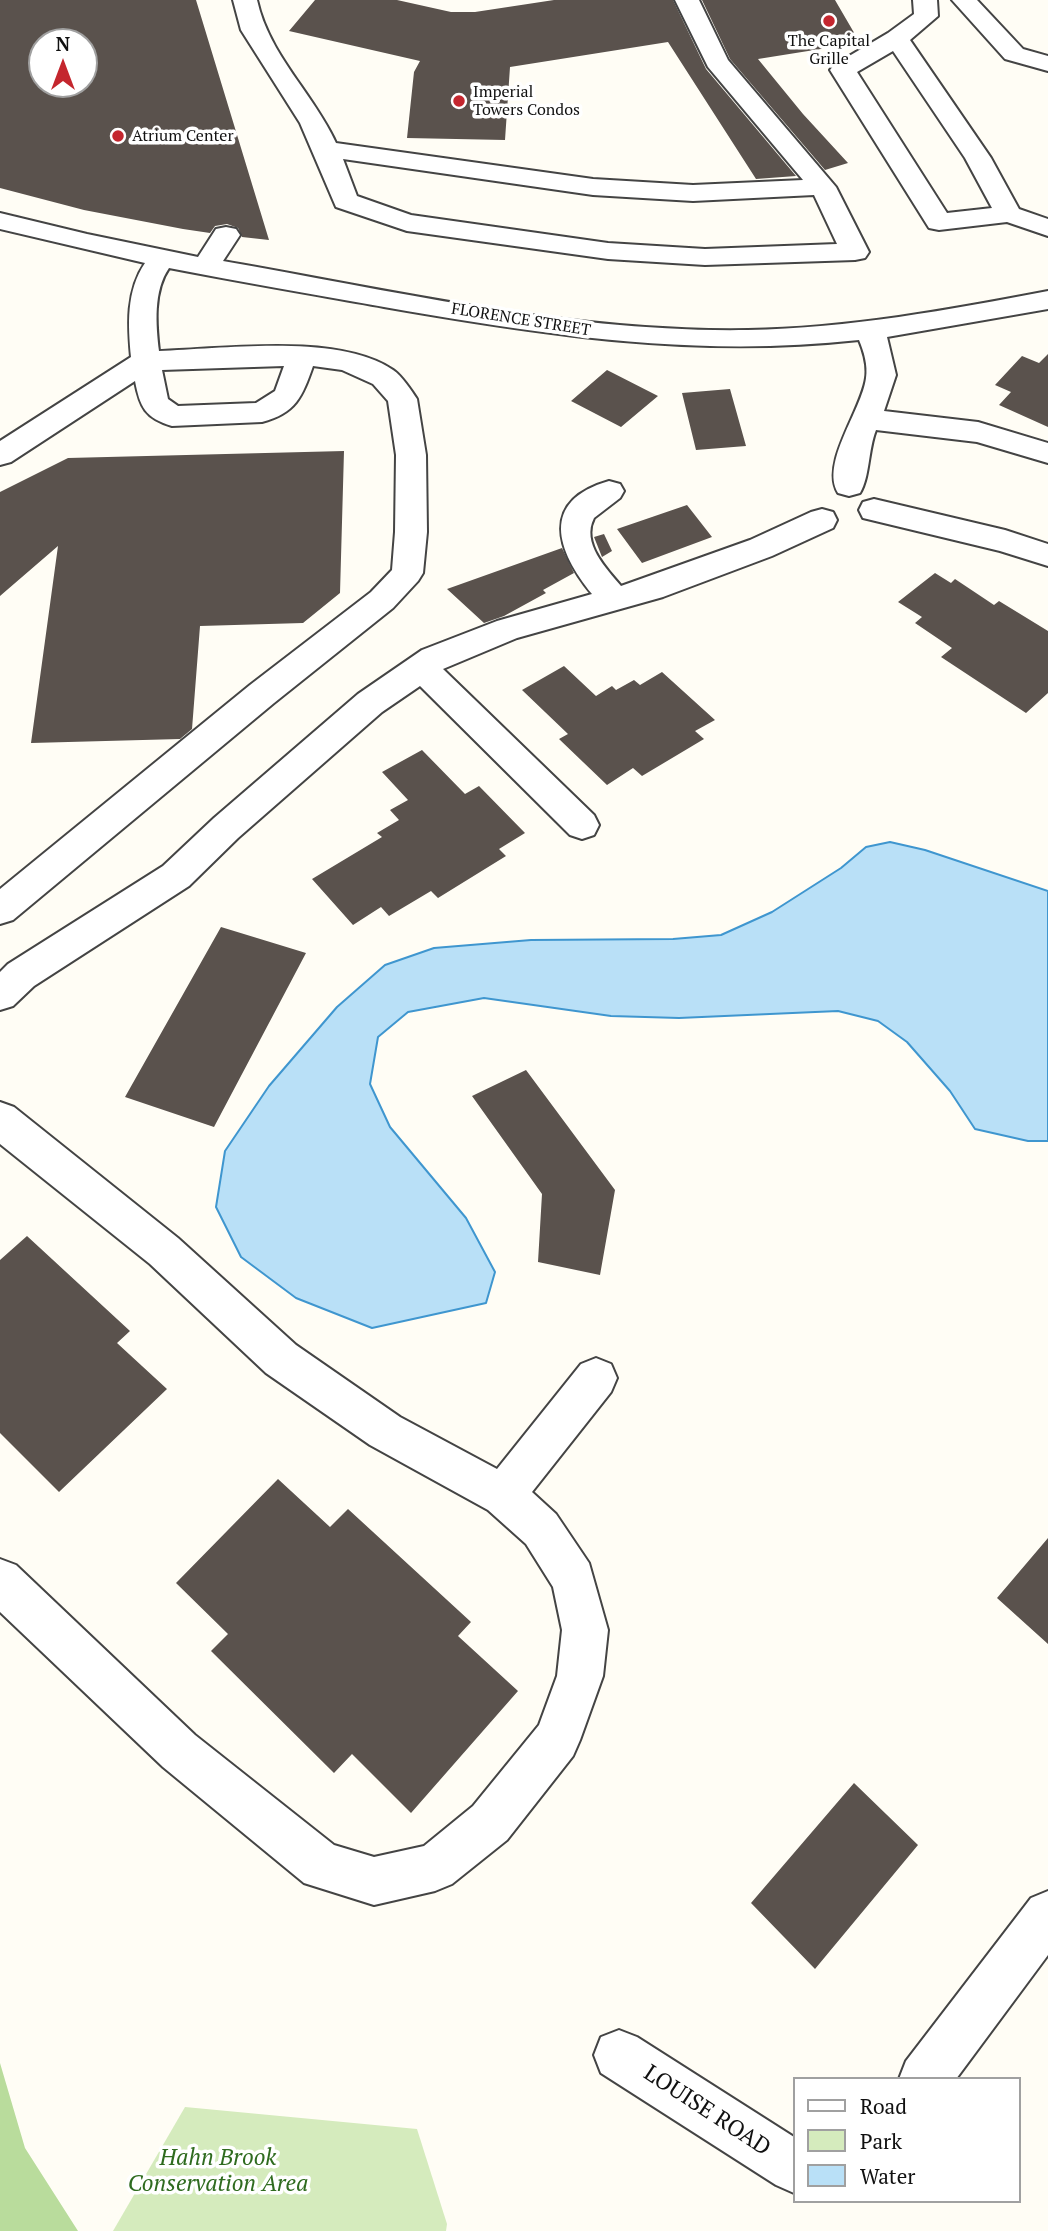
<!DOCTYPE html>
<html>
<head>
<meta charset="utf-8">
<style>
  body { margin:0 }
  #map { position:relative; width:1048px; height:2231px; overflow:hidden; background:#fffdf5; font-family:"PT Serif",serif }
  canvas { display:block }
  .legend { position:absolute; left:793px; top:2077px; width:228px; height:126px; box-sizing:border-box; background:#fff; border:2px solid #a0a0a0; margin:0; padding:9px 12px; list-style:none; font-size:21px; color:#111 }
  .legend li { display:flex; align-items:center; gap:14px; height:35px }
  .legend b { width:35px; border:2px solid #a0a0a0 }
  .north { position:absolute; left:28px; top:28px; width:70px; height:70px; box-sizing:border-box; background:#fff; border:2px solid #a0a0a0; border-radius:50%; rotate:0deg; font-size:19px; font-weight:700; line-height:28px; text-align:center; color:#111 }
  .north::after { content:''; display:block; margin:auto; width:24px; height:32px; background:#c4262e; clip-path:polygon(50% 0,100% 100%,50% 72%,0 100%) }
</style>
</head>
<body>
<div id="map">
<canvas width="1048" height="2231"></canvas>
<ul class="legend">
<li><b style="height:9px;background:#fff"></b>Road</li>
<li><b style="height:19px;background:#d5ebbd"></b>Park</li>
<li><b style="height:19px;background:#b9e0f7"></b>Water</li>
</ul>
<div class="north">N</div>
</div>
<script>
const g = document.querySelector('canvas').getContext('2d');
g.lineJoin = 'round';
function paint(path, color) { g.fillStyle = color; g.fill(path, 'evenodd'); }
function trace(path, color, width, dash) { g.strokeStyle = color; g.lineWidth = width; g.lineCap = dash ? 'butt' : 'round'; g.setLineDash(dash || []); g.stroke(path); }
function drawText(font, color, halo, rows, align = 'center') {
  g.font = font + ' "PT Serif",serif'; g.lineWidth = 7; g.setLineDash([]); g.textBaseline = 'middle'; g.strokeStyle = halo; g.fillStyle = color; for (const [text, x, y, turn = 0] of rows) {
    g.save(); g.translate(x, y); g.rotate((+turn || 0) * Math.PI / 180); g.textAlign = isNaN(turn) ? turn : align; if (halo) g.strokeText(text, 0, 0); g.fillText(text, 0, 0); g.restore();
  }
}
paint(new Path2D(`
  M185,2107L417,2129L447,2224L446,2231H113Z`), '#d5ebbd');
paint(new Path2D(`
  M0,2063L25,2148L78,2231H0Z`), '#b9dc9c');
const water = new Path2D(`
  M890,842L925,850L1048,891V1141H1028L975,1129L950,1091L907,1042L878,1021L838,1011L679,1018L611,1016L484,998L408,1012L378,1037L370,1084L390,1127L466,1218L495,1272L486,1303L372,1328L296,1298L241,1257L216,1207L225,1151L269,1086L337,1007L385,965L434,948L531,940L673,939L721,935L772,912L841,868L866,847Z`);
paint(water, '#b9e0f7');
trace(water, '#3f96cf', 2);
paint(new Path2D(`
  M0,0H196L269,240L242,237L238,228L227,224L215,226L210,233L183,229L84,210L0,188ZM42,42H84V84H42Z
  M315,0H397L451,12H475L554,0H673L706,69L796,176L756,179L668,42L510,67L505,140L407,138L414,72L420,61L289,31Z
  M702,0H835L856,36L848,37L852,44L758,59L803,114L848,163L825,170L730,59Z
  M1048,354V427L999,405L1011,392L995,385L1022,356L1039,363Z
  M607,370L658,396L621,427L571,401Z
  M730,389L746,446L696,450L682,393Z
  M344,451L340,593L303,623L200,626L192,729L180,739L31,743L58,546L0,596V492L68,458Z
  M687,505L712,537L642,563L617,529Z
  M604,534L612,551L602,557L594,537Z
  M562,548L574,573L543,590L546,593L504,616L484,623L447,589Z
  M935,573L951,583L955,579L994,605L999,601L1048,631V693L1026,713L941,657L952,648L915,623L922,617L898,602Z
  M564,666L596,696L612,686L616,690L634,680L640,685L662,672L715,720L695,731L704,739L642,776L633,768L607,785L559,739L568,734L522,690Z
  M422,750L465,794L479,786L525,833L499,849L506,856L438,898L431,891L389,916L381,907L353,925L312,879L382,837L377,833L399,820L390,810L408,800L382,772Z
  M221,927L306,953L214,1127L125,1097Z
  M526,1070L615,1190L600,1275L538,1262L542,1194L472,1096Z
  M27,1236L130,1331L117,1343L167,1389L59,1492L0,1433V1260Z
  M278,1479L330,1527L348,1509L471,1622L458,1636L518,1691L411,1813L352,1754L334,1773L211,1651L228,1634L176,1583Z
  M1048,1538V1644L997,1598Z
  M854,1783L918,1845L815,1969L751,1903Z`), '#5a524d');
const minor = new Path2D(`
  M233,0H257C269,55 313,93 336,143L593,179L693,185L803,180L708,67L675,0H699L728,60L836,187L869,252L865,258L855,260L705,265L608,259L407,231L336,207L300,123L241,30ZM343,159L593,195L693,201L814,195L837,244L705,249L608,243L411,215L357,196Z
  M913,0H937L938,16L910,40L991,158L1019,209L1048,219V236L1007,222L939,230L929,228L830,70L834,65L888,33L914,14ZM893,51L965,158L992,208L947,213L857,72Z
  M952,0H977L1023,49L1048,56V71L1005,59Z
  M0,213L87,234L198,257L216,229L226,227L236,229L240,235L223,261C396,291 572,333 748,330C849,328 949,310 1048,291V309L887,337L896,375L884,411L978,422L1048,443V463L977,442L876,430C868,450 870,476 860,493L849,496L838,493C820,463 862,410 866,378C868,365 864,352 859,340C696,358 544,335 384,307C312,294 241,282 169,268C153,291 156,325 159,351C222,349 339,333 393,370C402,376 411,390 417,399L426,455L427,532L423,573L418,581L393,608L274,703L13,920L0,924V889L250,685L371,592L392,570L395,532L396,455L388,401L373,384L342,370L313,366C302,397 296,413 262,422L172,426C145,418 140,407 135,381L11,462L0,465V441L131,357C128,325 126,291 145,263L0,229ZM284,366L275,391L256,403L178,406L168,399L162,370Z
  M609,481L620,484L624,491L620,498L594,518C581,543 606,568 621,586L750,540L811,512L822,509L833,512L837,520L833,528L772,556L663,597L517,638L443,669L594,815L599,825L594,835L582,839L570,835L420,686L382,712L238,838L189,886L34,986L13,1006L0,1010V972L8,964L163,866L214,818L358,694L422,650L497,621L592,594C557,551 539,501 609,481Z
  M874,499L1005,530L1048,544V566L1000,551L863,518L859,510L863,502Z
  M0,1102L14,1107L178,1238L296,1345L400,1417L497,1469L581,1364L596,1358L611,1364L617,1378L611,1392L532,1492L556,1514L589,1563L608,1630L603,1676L580,1740L573,1756L507,1840L452,1884L435,1891L374,1905L304,1883L163,1767L0,1612V1559L16,1565L195,1735L334,1845L374,1857L424,1846L473,1806L539,1725L557,1676L562,1630L553,1587L526,1544L488,1510L370,1445L266,1373L150,1264L0,1144Z
  M1048,1891V1955L956,2079H899L906,2061L1031,1898Z
  M619,2030L637,2037L794,2137V2193L776,2185L601,2073L594,2055L601,2037Z`);
trace(minor, '#444', 4);
paint(minor, '#fff');
for (const [x, y, r, color] of [
  [829,21,7,"#c4262e"],
  [459,101,7,"#c4262e"],
  [118,136,7,"#c4262e"]
]) { const dot = new Path2D(); dot.arc(x, y, r, 0, 2 * Math.PI); g.fillStyle = color; g.fill(dot); trace(dot, '#fff', 2.5); }
drawText('16px', '#111', '#fff', [
  ["The Capital",829,41,"center"],
  ["Grille",829,59,"center"],
  ["Imperial",473,92],
  ["Towers Condos",473,110],
  ["Atrium Center",132,136]
], 'left');
drawText('16px', '#111', '#fff', [
  ["FLORENCE STREET",521,320,9]
]);
drawText('23px', '#111', '#fff', [
  ["LOUISE ROAD",707,2111,33]
]);
drawText('italic 23px', '#2f6b1f', '#fff', [
  ["Hahn Brook",218,2158],
  ["Conservation Area",218,2184]
]);
</script>
</body>
</html>
